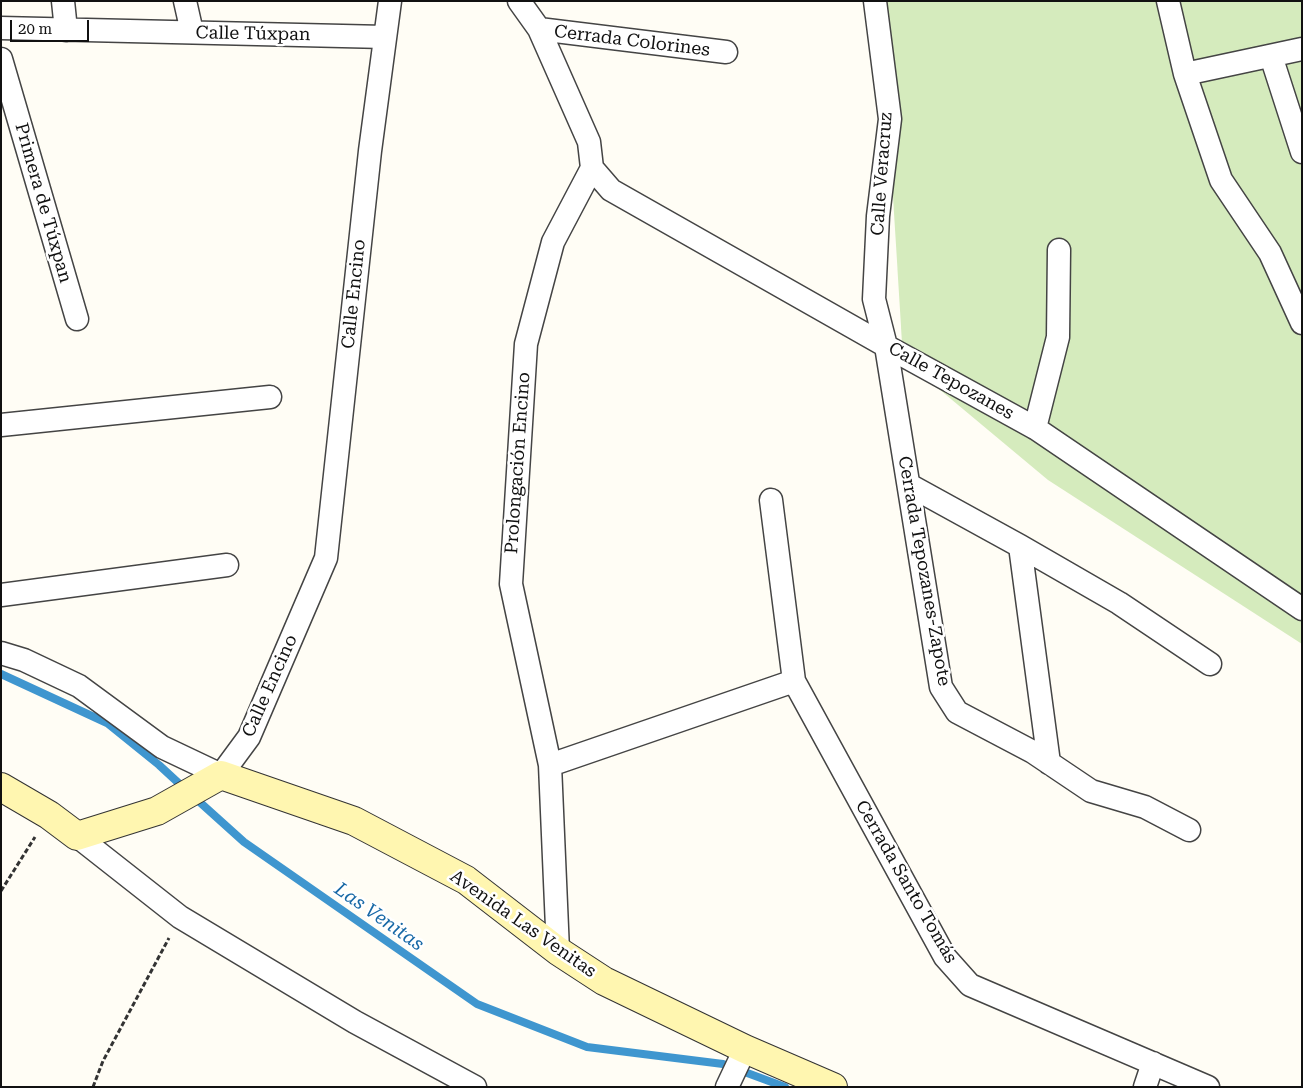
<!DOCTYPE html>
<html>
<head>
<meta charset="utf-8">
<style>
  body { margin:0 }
  #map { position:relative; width:1303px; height:1088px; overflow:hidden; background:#fffdf5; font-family:"Roboto Serif",serif }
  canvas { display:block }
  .frame { position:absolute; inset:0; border:2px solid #111; pointer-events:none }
  .scale { position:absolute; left:10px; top:20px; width:79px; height:22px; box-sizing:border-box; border:2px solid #111; border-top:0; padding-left:6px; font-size:15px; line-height:18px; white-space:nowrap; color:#111; -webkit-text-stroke:4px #fff; paint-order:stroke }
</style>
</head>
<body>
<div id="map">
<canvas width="1303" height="1088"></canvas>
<div class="frame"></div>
<div class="scale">20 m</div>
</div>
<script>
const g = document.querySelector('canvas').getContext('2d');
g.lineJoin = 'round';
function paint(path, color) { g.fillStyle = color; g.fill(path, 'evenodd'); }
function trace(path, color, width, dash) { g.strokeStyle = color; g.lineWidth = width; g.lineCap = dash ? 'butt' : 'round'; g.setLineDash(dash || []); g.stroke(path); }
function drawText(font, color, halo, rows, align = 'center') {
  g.font = font + ' "Roboto Serif",serif'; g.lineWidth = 5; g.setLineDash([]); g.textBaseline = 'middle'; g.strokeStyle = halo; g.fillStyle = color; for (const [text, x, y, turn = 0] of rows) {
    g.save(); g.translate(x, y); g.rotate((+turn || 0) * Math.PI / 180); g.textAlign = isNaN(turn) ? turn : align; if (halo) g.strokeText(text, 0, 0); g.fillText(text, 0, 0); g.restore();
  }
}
paint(new Path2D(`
  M881,1H1302V644L1048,480L903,359Z`), '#d5ebbd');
trace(new Path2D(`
  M1,674L107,723L159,765L185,789
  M194,797L244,842L477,1004L587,1047L723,1064L785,1087`), '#3f96cf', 8);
const street = new Path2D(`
  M63,1L66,30
  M185,1L192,32
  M519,1L539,29L589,142L592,168L553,242L526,344L511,584L550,765L558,951
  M875,1L890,119L878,216L874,299L886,346L941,687L957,712L1033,752L1091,791L1145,807L1189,830
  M1168,1L1185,74L1221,180L1270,253L1302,323
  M1,28L385,37
  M539,29L726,52
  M1271,56L1302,152
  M1,59L77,319
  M1185,74L1302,49
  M592,168L611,190L886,346L1035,428L1302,609
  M1,425L270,397
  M1035,428L1058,337L1059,250
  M909,485L1020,546L1119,603L1210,664
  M771,500L794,681L945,957L970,985L1208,1087
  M1020,546L1049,763
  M1,595L227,565
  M1,653L24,660L79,686L162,747L221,775L249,737L326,558L370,151L390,1
  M550,765L794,681
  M77,836L180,917L355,1022L475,1087
  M727,1087L745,1049
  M1145,1087L1153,1063`);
const secondary = new Path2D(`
  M1,787L49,815L77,836L157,811L221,775L354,821L466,880L558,951L604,981L745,1049L833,1087`);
trace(street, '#444', 25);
trace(secondary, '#333', 30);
trace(new Path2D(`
  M1,891L35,837
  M93,1087L103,1061L169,938`), '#333', 3, [5, 2.5]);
trace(street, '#fff', 22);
trace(secondary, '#fff6b0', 28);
drawText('18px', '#111', '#fff', [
  ["Calle Túxpan",253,34,1],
  ["Cerrada Colorines",632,41,7],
  ["Calle Veracruz",882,174,-86],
  ["Primera de Túxpan",43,203,74],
  ["Calle Encino",354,294,-84],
  ["Calle Tepozanes",951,381,29],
  ["Prolongación Encino",518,463,-86],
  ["Cerrada Tepozanes-Zapote",924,571,80],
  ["Calle Encino",270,686,-66],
  ["Cerrada Santo Tomás",906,882,60],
  ["Avenida Las Venitas",523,924,35]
]);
drawText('italic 19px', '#1768a6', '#fff', [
  ["Las Venitas",379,917,35]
]);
</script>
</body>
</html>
